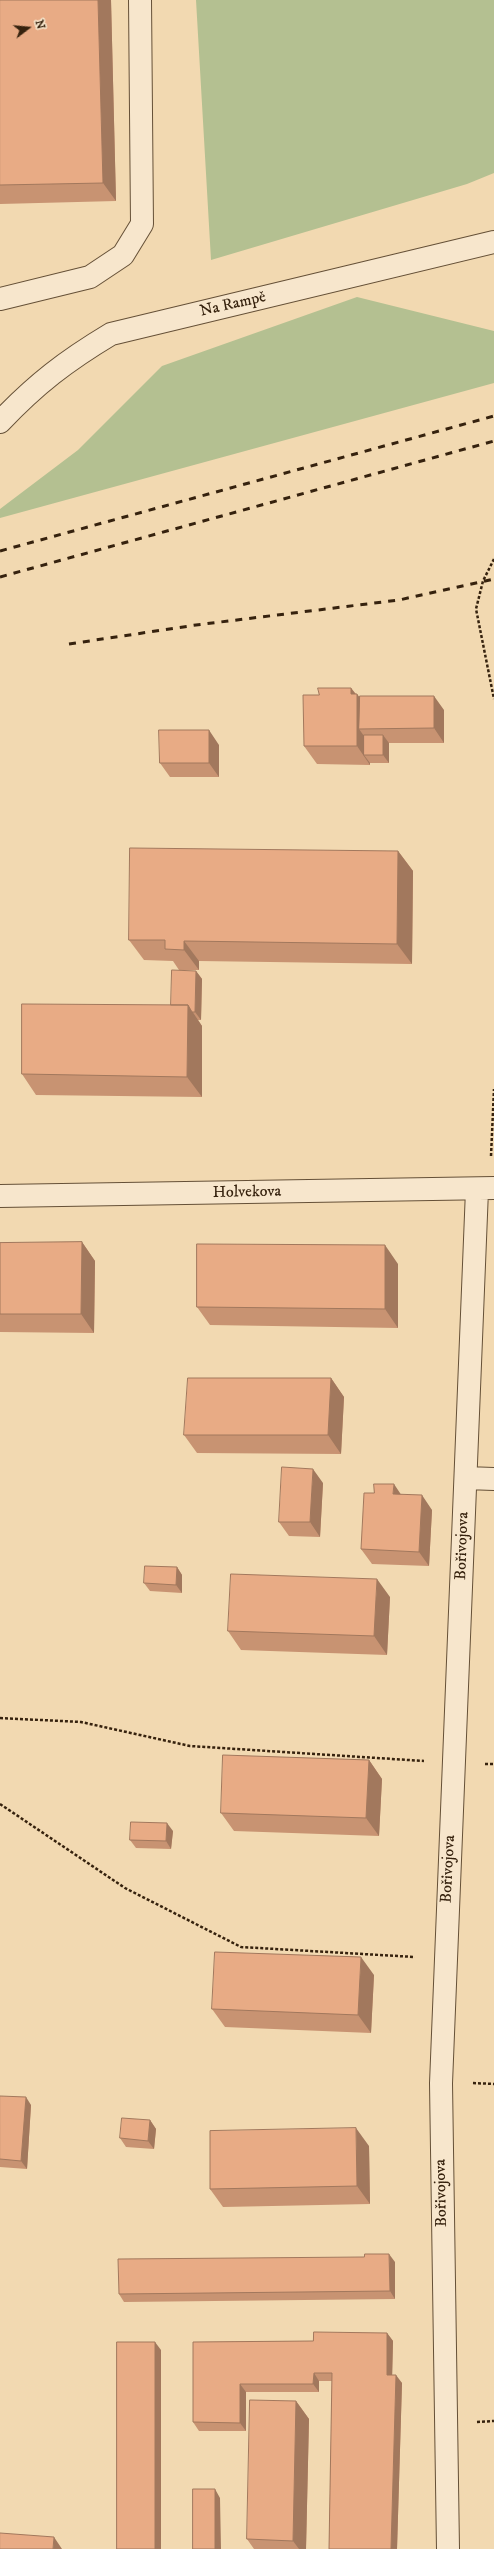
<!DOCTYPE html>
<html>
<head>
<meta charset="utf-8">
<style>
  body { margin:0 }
  #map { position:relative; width:494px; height:2549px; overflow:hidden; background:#f2d9b1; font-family:"IM FELL DW Pica",serif }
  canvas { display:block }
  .north { position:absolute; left:8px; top:8px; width:40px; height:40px; -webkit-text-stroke:3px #f7e6cc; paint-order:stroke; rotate:74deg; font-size:11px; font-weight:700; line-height:16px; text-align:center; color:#36220e }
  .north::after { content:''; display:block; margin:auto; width:14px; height:18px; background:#36220e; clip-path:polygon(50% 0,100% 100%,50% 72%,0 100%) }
</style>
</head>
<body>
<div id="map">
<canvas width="494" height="2549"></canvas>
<div class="north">N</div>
</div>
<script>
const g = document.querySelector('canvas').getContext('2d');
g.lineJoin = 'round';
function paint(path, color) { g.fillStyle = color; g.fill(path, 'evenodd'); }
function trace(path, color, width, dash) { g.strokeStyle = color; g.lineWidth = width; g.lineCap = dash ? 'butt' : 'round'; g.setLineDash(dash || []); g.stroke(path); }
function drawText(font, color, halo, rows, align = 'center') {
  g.font = font + ' "IM FELL DW Pica",serif'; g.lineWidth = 3.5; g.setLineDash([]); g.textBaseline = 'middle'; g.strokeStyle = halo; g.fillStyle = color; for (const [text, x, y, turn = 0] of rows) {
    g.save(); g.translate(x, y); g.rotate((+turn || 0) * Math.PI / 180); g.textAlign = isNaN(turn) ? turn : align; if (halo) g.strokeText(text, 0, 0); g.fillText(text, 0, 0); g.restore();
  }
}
paint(new Path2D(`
  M196,0H494V173L467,184L211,260Z
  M357,297L494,331V383L0,518V509L78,450L162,366Z`), '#b4c091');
const minor = new Path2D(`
  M0,299L90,277L123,255L142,224L140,0
  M0,422C36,384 66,361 111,334L494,242
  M0,1196L494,1188
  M466,1478L494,1479
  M448,2549L441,2083L477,1190`);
trace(minor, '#655037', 24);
trace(new Path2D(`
  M494,559L483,581L476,609L494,699
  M491,1156L494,1089
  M0,1718L81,1722L190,1746L424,1761
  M485,1764H494
  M0,1804L125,1888L241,1947L415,1957
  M473,2083L494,2084
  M477,2422L494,2421`), '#36220e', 2.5, [3, 2]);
trace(minor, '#f7e6cc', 22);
trace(new Path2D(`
  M0,551L494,416
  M0,577L494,441
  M69,644L196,625L399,600L494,579`), '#36220e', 3, [7, 7]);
paint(new Path2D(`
  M0,0H111L116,201L0,204Z
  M351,688L356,694H357L360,698L444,710V743H389V763H370V765L317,764L304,746L319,695Z
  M219,745V777H170L160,763Z
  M398,851L413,871L412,964L199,961V970H179L173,961L144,960L129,940Z
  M196,971L202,979L201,1020H198L202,1026V1097L36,1095L22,1074L171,1005Z
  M82,1242L95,1261L94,1333L0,1332V1243Z
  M398,1264V1328L210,1325L197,1307Z
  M331,1378L344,1397L341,1454L197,1453L184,1435Z
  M323,1483L320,1537L289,1536L279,1522Z
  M401,1494L432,1510L429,1566L372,1564L361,1549Z
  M177,1567L182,1575V1593L150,1591L144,1583Z
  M390,1597L387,1655L241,1650L228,1631Z
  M369,1760L382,1779L379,1836L234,1831L221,1813Z
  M173,1831L171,1849L136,1848L130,1840Z
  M374,1975L371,2033L225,2027L212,2009Z
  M0,2096L31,2105L27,2169L0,2167Z
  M150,2120L156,2129L154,2149L126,2147L120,2138Z
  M369,2146L370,2204L223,2207L210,2189Z
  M395,2262V2299L124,2302L119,2294Z
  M387,2333L393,2341L392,2375L402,2383L397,2549H329L332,2381H319V2392H246V2431H199L193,2422V2342L313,2341Z
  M296,2401L309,2419L306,2549H254L247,2539Z`), '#c89372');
paint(new Path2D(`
  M98,0H111L116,201L103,183Z
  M351,688L357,696V694L370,712L359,729L369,743L364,755L370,763V765L357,746L351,694Z
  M434,696L444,710V743L434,728Z
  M209,730L219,745V777L209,763Z
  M383,735L389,743V763L383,755Z
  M398,851L413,871L412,964L397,944Z
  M184,941L199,961V970L184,950Z
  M196,971L202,979L201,1020L195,1012Z
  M188,1005L202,1026V1097L187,1077Z
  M82,1242L95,1261L94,1333L81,1314Z
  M385,1245L398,1264V1328L385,1309Z
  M331,1378L344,1397L341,1454L328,1435Z
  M313,1469L323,1483L320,1537L310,1522Z
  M394,1484L404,1499L393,1494Z
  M422,1495L432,1510L429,1566L419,1552Z
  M177,1567L182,1575V1593L176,1585Z
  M377,1579L390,1597L387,1655L374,1636Z
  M369,1760L382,1779L379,1836L366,1818Z
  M167,1823L173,1831L171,1849L166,1841Z
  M361,1957L374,1975L371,2033L358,2015Z
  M26,2097L31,2105L27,2169L21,2161Z
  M150,2120L156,2129L154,2149L148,2141Z
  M356,2128L369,2146L370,2204L357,2186Z
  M389,2254L395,2262V2299L390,2291Z
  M387,2333L393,2341L392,2383L387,2375Z
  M155,2342L161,2350V2549H155Z
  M314,2373L319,2381V2392L313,2384Z
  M396,2375L402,2383L397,2549H391Z
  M240,2384L246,2392V2431L240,2423Z
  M296,2401L309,2419L306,2549H299L293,2541Z
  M215,2489L220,2498L221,2549H215Z
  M54,2537L62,2549H53Z`), '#a2785d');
const building = new Path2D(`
  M0,0H98L103,183L0,185Z
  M318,688H351V694H357V746H304L303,695H319Z
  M360,696H434V728L359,729Z
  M159,730H209V763H160Z
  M364,735H383V755H364Z
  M130,848L398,851L397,944L184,941V950L165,949V940H129Z
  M172,970L196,971L195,1012H192L188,1005H171Z
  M22,1004L188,1005L187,1077L22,1074Z
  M82,1242L81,1314H0V1243Z
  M197,1244L385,1245V1309L197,1307Z
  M188,1378H331L328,1435H184Z
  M282,1467L313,1469L310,1522H279Z
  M374,1484H394L393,1494L422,1495L419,1552L361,1549L364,1493H374Z
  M145,1566L177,1567L176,1585L144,1583Z
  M231,1574L377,1579L374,1636L228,1631Z
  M223,1755L369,1760L366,1818L221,1813Z
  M131,1822L167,1823L166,1841L130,1840Z
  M215,1952L361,1957L358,2015L212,2009Z
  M0,2096L26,2097L21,2161L0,2159Z
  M122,2118L150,2120L148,2141L120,2138Z
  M356,2128L357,2186L210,2189V2131Z
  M365,2254H389L390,2291L119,2294L118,2259L364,2257Z
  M314,2332L387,2333V2375H396L391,2549H329L332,2373H314L313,2384H240V2423L193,2422V2342L313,2341Z
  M117,2342H155V2549H117Z
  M250,2400L296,2401L293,2541L247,2539Z
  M193,2489H215V2549H193Z
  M0,2533L54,2537L53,2549H0Z`);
paint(building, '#e8ab85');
trace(building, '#a2785d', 1);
drawText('16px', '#36220e', '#f7e6cc', [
  ["Na Rampě",233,305,-13],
  ["Holvekova",247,1193,-1],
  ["Bořivojova",463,1546,-88],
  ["Bořivojova",449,1869,-87],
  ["Bořivojova",442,2193,-91]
]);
</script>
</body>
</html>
